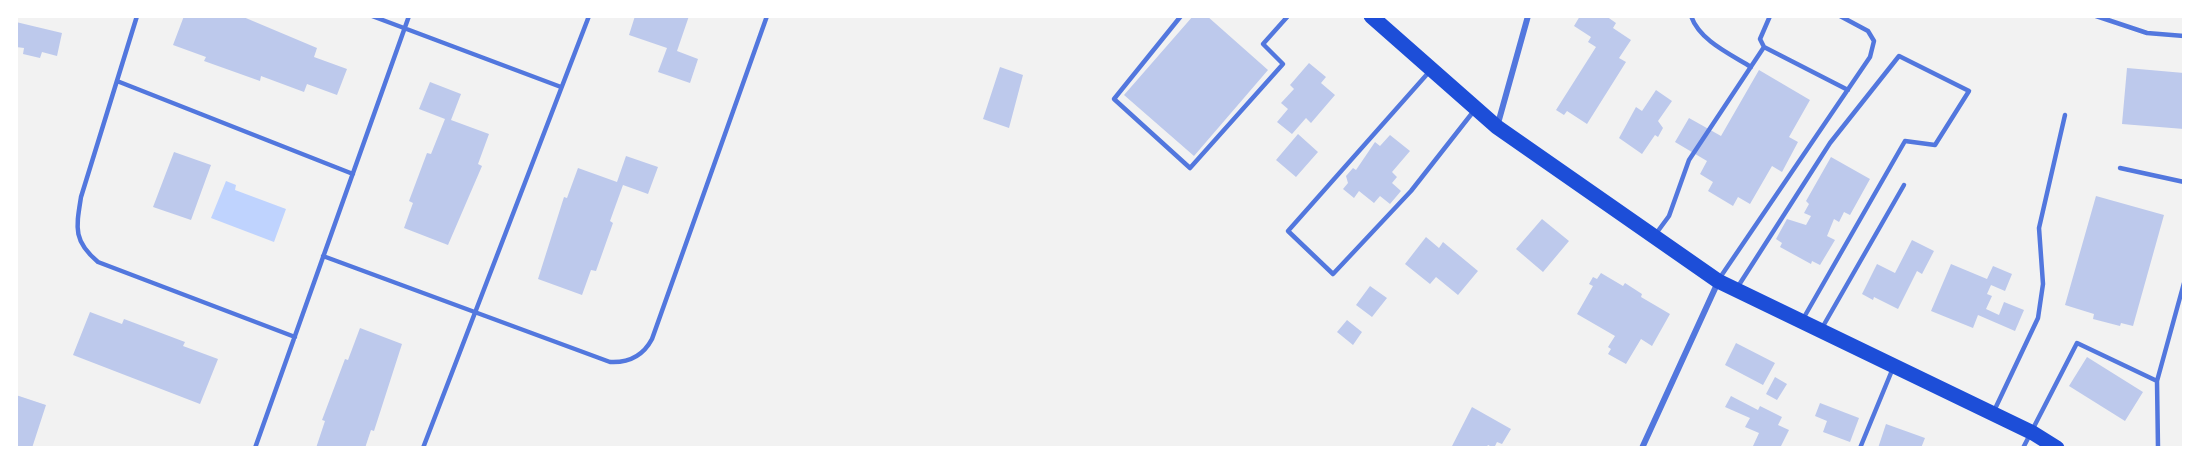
<!DOCTYPE html>
<html>
<head>
<meta charset="utf-8">
<style>
  body { margin:0 }
  #map { position:relative; width:2200px; height:464px; overflow:hidden; background:#f2f2f2; font-family:Georgia,serif }
  canvas { display:block }
  .frame { position:absolute; inset:0; border:18px solid #fff; pointer-events:none }
</style>
</head>
<body>
<div id="map">
<canvas width="2200" height="464"></canvas>
<div class="frame"></div>
</div>
<script>
const g = document.querySelector('canvas').getContext('2d');
g.lineJoin = 'round';
function paint(path, color) { g.fillStyle = color; g.fill(path, 'evenodd'); }
function trace(path, color, width, dash) { g.strokeStyle = color; g.lineWidth = width; g.lineCap = dash ? 'butt' : 'round'; g.setLineDash(dash || []); g.stroke(path); }
paint(new Path2D(`
  M226,181L236,185L235,190L286,209L274,242L211,218Z`), '#bfd3fe');
paint(new Path2D(`
  M184,16H241L317,48L314,57L347,69L337,95L307,84L304,92L261,76L260,81L204,61L206,57L173,45Z
  M635,16H689L677,51L698,59L690,83L658,72L667,48L629,35Z
  M1193,16H1207L1268,70L1194,156L1124,95Z
  M1580,16H1606L1616,23L1613,28L1631,40L1619,58L1626,62L1587,124L1567,111L1564,115L1556,110L1596,47L1588,42L1591,37L1574,26Z
  M16,22L62,33L57,56L42,52L40,58L23,54L24,48L16,47Z
  M1309,63L1326,77L1321,83L1335,95L1311,123L1306,118L1292,134L1277,122L1288,109L1281,103L1294,89L1290,85Z
  M1000,67L1023,75L1009,128L983,119Z
  M2127,68L2184,73V129L2122,124Z
  M1759,70L1810,100L1789,137L1798,142L1782,172L1772,166L1750,204L1738,197L1733,206L1708,191L1713,182L1700,174L1707,161L1675,142L1689,118L1721,136Z
  M430,82L461,94L451,120L489,134L478,164L482,166L448,245L404,228L413,203L409,201L427,153L431,154L445,119L419,109Z
  M1656,90L1672,101L1658,121L1663,128L1658,137L1655,135L1642,154L1619,138L1636,107L1642,111Z
  M1298,134L1318,152L1296,177L1276,160Z
  M1390,135L1410,151L1392,172L1397,177L1392,183L1401,191L1390,204L1380,196L1374,203L1359,191L1354,198L1343,189L1348,183L1346,176L1353,168L1356,170L1375,142L1380,146Z
  M174,152L211,165L191,220L153,207Z
  M626,156L658,167L648,194L623,185L610,221L613,223L596,271L591,270L582,295L538,279L564,197L567,198L578,168L617,182Z
  M1831,157L1870,179L1850,215L1844,212L1839,222L1834,219L1827,236L1835,240L1820,265L1812,261L1811,264L1780,247L1782,243L1776,239L1787,219L1806,225L1811,216L1804,213L1809,204L1806,201Z
  M2096,196L2164,215L2133,326L2121,323L2120,326L2093,319L2094,314L2065,305Z
  M1542,219L1569,241L1543,272L1516,249Z
  M1426,237L1439,248L1443,242L1478,271L1458,295L1436,277L1430,284L1405,264Z
  M1912,240L1934,251L1922,274L1917,271L1898,309L1874,297L1873,300L1862,294L1877,264L1895,273Z
  M1951,264L1987,279L1993,266L2012,274L2005,291L1991,285L1987,294L1992,296L1986,309L1999,315L2004,302L2024,310L2015,331L1978,315L1973,328L1931,311Z
  M1601,273L1623,286L1625,283L1642,294L1641,297L1670,314L1652,346L1641,339L1626,364L1608,354L1611,349L1608,347L1615,336L1577,314L1593,286L1589,284L1593,277L1597,279Z
  M1370,286L1387,298L1372,317L1356,305Z
  M90,312L122,324L124,319L185,342L183,346L218,359L200,404L73,355Z
  M1347,320L1362,332L1353,345L1337,332Z
  M360,328L402,344L374,431L371,430L365,448H316L325,421L322,420L345,359L348,360Z
  M1736,343L1775,363L1763,385L1725,365Z
  M2087,357L2143,392L2125,421L2069,386Z
  M1775,377L1787,384L1777,400L1766,394Z
  M16,395L46,405L32,448H16Z
  M1731,396L1758,410L1760,406L1782,417L1778,425L1789,430L1780,448L1753,446L1759,433L1745,427L1750,418L1725,407Z
  M1820,403L1859,418L1850,442L1823,432L1827,421L1815,416Z
  M1472,407L1511,429L1502,444L1497,442L1494,448L1488,445L1486,448H1451Z
  M1886,424L1925,438L1921,448H1878Z`), '#bdc9ec');
trace(new Path2D(`
  M137,16L81,197C76,228 73,241 98,262L295,337
  M372,16L561,87
  M1181,16L1114,99L1190,168L1283,64L1263,44L1288,16
  M1691,16C1700,41 1730,54 1751,67
  M1770,16L1760,39L1764,47L1848,90
  M2096,16L2147,33L2184,36
  M1429,72L1288,231L1333,274L1411,191L1473,112
  M117,81L353,174
  M2120,168L2184,182
  M1655,235L1669,216L1689,160L1764,47
  M323,256L610,362C629,363 643,356 652,339L767,16
  M1719,279L1870,57L1874,41L1868,31L1840,16
  M1737,288L1830,143L1899,56L1969,91L1935,145L1905,141L1803,319
  M1822,328L1904,185
  M2157,381L2184,283
  M1994,411L2038,318L2043,284L2039,228L2065,115
  M255,448L409,16
  M423,448L589,16
  M1860,448L1893,368
  M2023,448L2077,343L2157,381L2158,448`), '#5277de', 4.5);
trace(new Path2D(`
  M1497,127L1528,16
  M1642,448L1718,282`), '#5277de', 6);
trace(new Path2D(`
  M1371,16L1497,127L1718,281L2033,433L2057,448`), '#1d4ed8', 15);
</script>
</body>
</html>
